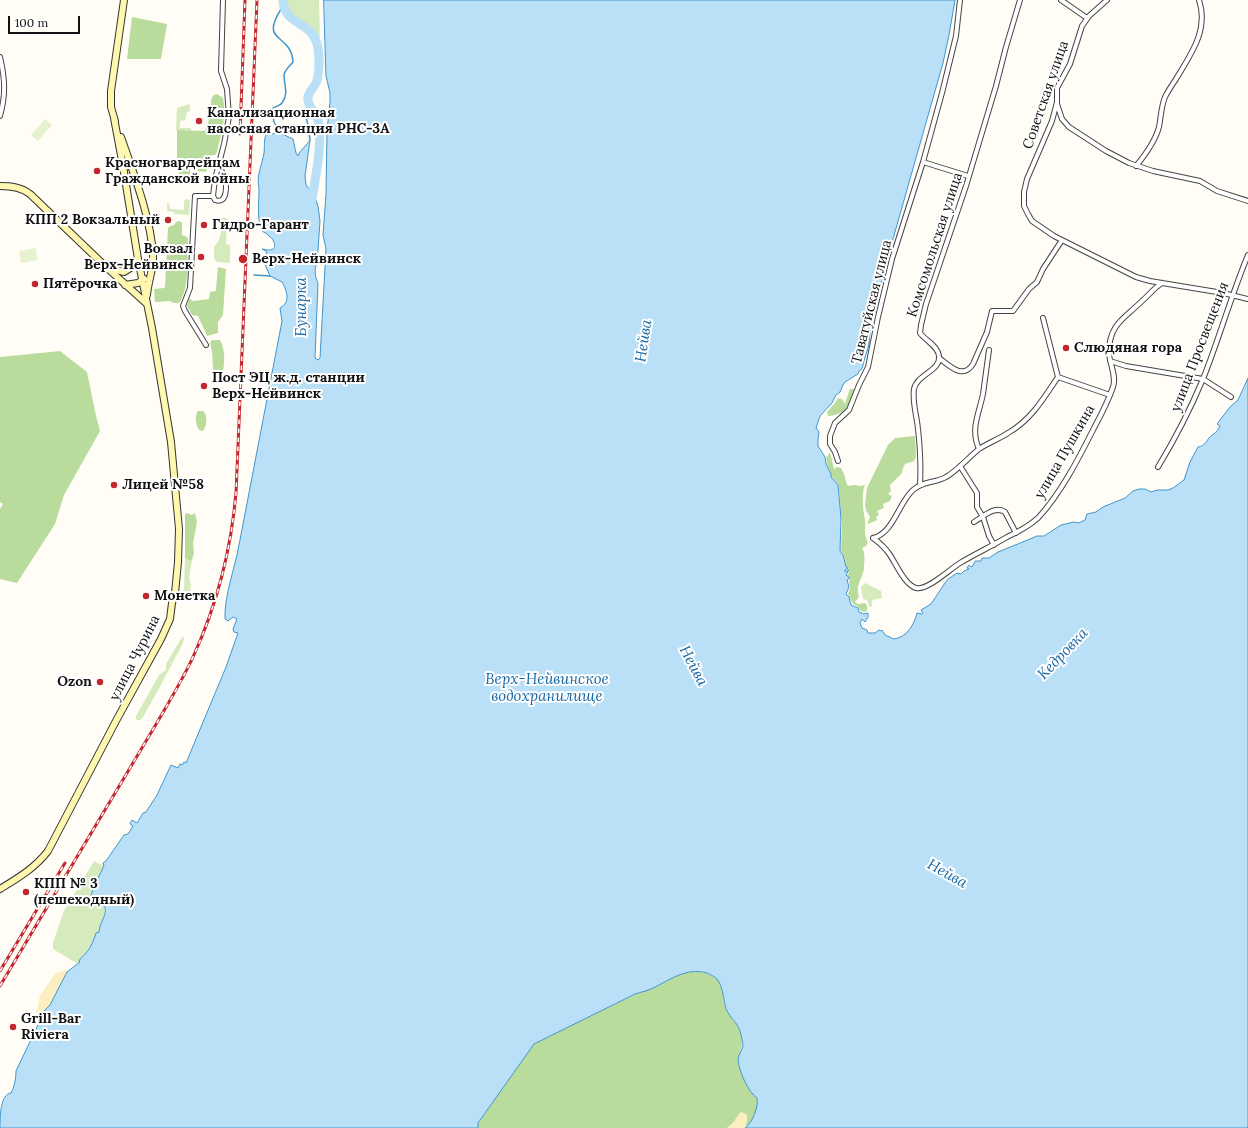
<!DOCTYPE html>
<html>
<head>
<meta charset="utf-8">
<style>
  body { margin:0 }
  #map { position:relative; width:1248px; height:1128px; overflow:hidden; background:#fffdf5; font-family:Lora,serif }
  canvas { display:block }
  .scale { position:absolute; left:8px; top:16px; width:72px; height:18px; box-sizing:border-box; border:2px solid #111; border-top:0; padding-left:5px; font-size:12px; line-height:14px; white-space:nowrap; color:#111; -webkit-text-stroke:3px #fff; paint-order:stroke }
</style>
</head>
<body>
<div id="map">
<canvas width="1248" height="1128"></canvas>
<div class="scale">100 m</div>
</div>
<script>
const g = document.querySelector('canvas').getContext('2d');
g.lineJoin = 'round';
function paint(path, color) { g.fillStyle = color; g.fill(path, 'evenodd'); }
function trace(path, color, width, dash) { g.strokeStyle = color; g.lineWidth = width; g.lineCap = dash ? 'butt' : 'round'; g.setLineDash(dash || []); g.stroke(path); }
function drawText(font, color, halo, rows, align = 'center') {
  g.font = font + ' Lora,serif'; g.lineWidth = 4; g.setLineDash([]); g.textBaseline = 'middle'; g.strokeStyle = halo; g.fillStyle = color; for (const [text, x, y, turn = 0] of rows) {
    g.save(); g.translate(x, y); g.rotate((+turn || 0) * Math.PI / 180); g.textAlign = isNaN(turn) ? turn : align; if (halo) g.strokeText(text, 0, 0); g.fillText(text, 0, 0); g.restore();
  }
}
paint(new Path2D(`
  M286,0H319L320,37C315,32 310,28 305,24C294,16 288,15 286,0Z
  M190,104V111L187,112L185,120L180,121V128H191V131L176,130L177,108Z
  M186,199H188L190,201L189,215L174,214V212L167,211V203H169L170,209L184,210V201Z
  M221,218H227L226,244L230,245V263L217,262L214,258V247C223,237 221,230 221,218Z
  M185,558L190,561L192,560L189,578L191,585L190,592L187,593H184V591Z
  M865,583L881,591L882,598L872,600V606L869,607L867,600L863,599L861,587Z
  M182,637H184L183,643L156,694L143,717L140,720H137L136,719V716L159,675L166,670V664Z
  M94,861L104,866L91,896L89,903C93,904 96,903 99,904C112,906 100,925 99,932L96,934C92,943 90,948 83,956C80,958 80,961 78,964L53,949V943L64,911Z`), '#d5ebbd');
paint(new Path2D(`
  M132,17L167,24L161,59H127Z
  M217,94L223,98C227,115 221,135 217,152L215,155H212L211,156L206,172L198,171V167L190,166V181L186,180L180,181L177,159V130L205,131L212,112L211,110L207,108L211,105C211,101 211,95 217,94Z
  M178,221L182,222V235L187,237L188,239C187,256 190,289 179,303H173L170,301L155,302L154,289L164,288L165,287L168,228L170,226L174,225L176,222Z
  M218,267L226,269L223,315L218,322V333L207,336L198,316L192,315L187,306L190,296V299L193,301L209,299L210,292L216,291V289Z
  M212,340H220C225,349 225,361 223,371L222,372H215L213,369L212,352L210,343Z
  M60,351L87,372L96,416L100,431L64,495L55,524L17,583L0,579V509L3,504L0,502V357Z
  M850,389H855C849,406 849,413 829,416H828L827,412L835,403L838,398L842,399L845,404L849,391Z
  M198,411H203C208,415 207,426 203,431L199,430C196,425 194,416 198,411Z
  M915,436L916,457L914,461L905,464L903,468L902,473L890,485L891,491L888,494L892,496L890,501L883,504L884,508L877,511L879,515L876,517L877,520L868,524V522L870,517L866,510L865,505L867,488L888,445L895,438Z
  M830,452L834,469L837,467L841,468L844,474L847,485L850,486L854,485L862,486L865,484C861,497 863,508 865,520C866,530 863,533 868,542L866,546L862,548C863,550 864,551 864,553C865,558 864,565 864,569C862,579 855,586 859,597L855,602L858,604L865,603C868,606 868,609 866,612L861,611L857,606L853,604L848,594L850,588L849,581L851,578L847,576L850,570H846L849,568L846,566L844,556L841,550L842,524L839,488L838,484L832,477L827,464L826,456L827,457Z
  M187,513L192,515L195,513L197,522L193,543L194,553L192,560L190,561L185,558V514Z
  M695,971C708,973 720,976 723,991C724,997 723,1004 726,1009C730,1018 738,1023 741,1033C743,1044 742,1044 740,1054C737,1066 747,1091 757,1098C759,1107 753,1123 745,1128L746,1124L747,1115L740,1113L733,1123L727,1128H478V1123L534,1044L635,994L651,989L677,975Z`), '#b9dc9c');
paint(new Path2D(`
  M64,970H69L50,1005L45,1010L37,1027L35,1017L40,996L55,974Z
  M742,1112L747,1115V1121L745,1128H727L733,1123L740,1113Z`), '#fbeec1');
paint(new Path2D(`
  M45,119L52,125L38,141L31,135Z
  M36,248L37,260L21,263L19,251Z`), '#e6f2cf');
const water = new Path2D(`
  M324,0H955L949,35L943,63L885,267L876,309L871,322L869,345L864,361L862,369L859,371L858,374L845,382L843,385L840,392L836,395L832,403L820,416L816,428L819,432L818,439V446L825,457L826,464L831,474V477L838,485L841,518L840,551L843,555L846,567L848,568L845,570V572L849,570L846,575L850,578L847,580L849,587L846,594L849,597L851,605L858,608L859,612L864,614L868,613V617L865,622L862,619L860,623L862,628L867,630L868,633H875L879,630L881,631L882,630L885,635L894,639C907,637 914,625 917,613L922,614L923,613L921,610L931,604L947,580L954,575L957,573L961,574L964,571L969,569L967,568L969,565L971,567L973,566L975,561H981L982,558H989L998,552L1025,541L1037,536H1044L1061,525L1074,522L1079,523L1085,520L1087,514L1096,512L1103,507L1125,498L1133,491L1139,489H1145L1151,492L1157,490H1168L1173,488L1184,480L1190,462L1198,447C1206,446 1206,440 1211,436C1216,432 1217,432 1220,426L1217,424L1230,407L1238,400L1248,378V1128H745C752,1124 759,1106 757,1098C748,1092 739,1071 738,1060C738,1055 742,1051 743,1046C743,1042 741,1035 740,1031C737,1021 727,1016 725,1005C723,996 723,987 717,979C714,976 711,975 707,973C686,967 670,980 653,988C647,991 641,992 635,994L534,1044L478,1123V1128H0C0,1118 0,1094 11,1093C14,1088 16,1078 16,1071L45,1010L50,1005L67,972L80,962L79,961C81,957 84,956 86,953C91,948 94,939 96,933L99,932C99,931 100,927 100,926C102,920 111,907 100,904C97,903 93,904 90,904C88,897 100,874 104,866L103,863L106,861L124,835L128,834L133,826L130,824L132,820L137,823L143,813L146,812L157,795L171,765L178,768L180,764L182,765L184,762L186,763L226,667L238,633L234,632L233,629L237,619L233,617L228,621L225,619C224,596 235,568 239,545C253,470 268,396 282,321L280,308C291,302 287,291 282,282L270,276L263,260L267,252L262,249C264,249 266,250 269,250C278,250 275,240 269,236C267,233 264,233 261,230C257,215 259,203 259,188C256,176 262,165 264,153C265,145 263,138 268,131L272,134L280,133L293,139L296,153L298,156C300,150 307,145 310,140L305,176L306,185L314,195L318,206L320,221L317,263C314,269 315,277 318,283L315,357L316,359L318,360L320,358L326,249L323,235L326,194L327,131L330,102V93L326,76Z`);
paint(water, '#b9e0f7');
trace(water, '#3f96cf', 1);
trace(new Path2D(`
  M308,104L306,117L308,125L310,140
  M280,133L274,122L272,109C275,106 280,106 282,103C289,94 284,85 284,75C285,69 290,66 293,62C291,31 257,45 283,6
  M254,275L270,276`), '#3f96cf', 1.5);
trace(new Path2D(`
  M283,0C284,25 309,21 316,41C320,50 320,74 316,83C313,88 309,92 308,97C306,106 318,114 319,124C322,147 315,181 311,204`), '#b9e0f7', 9);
const street = new Path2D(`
  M1061,0L1087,18
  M1107,0L1089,16L1082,26L1070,64L1057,88V102L1052,121L1027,179L1024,192V206L1028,214L1032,221L1054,236L1136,277L1150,281L1223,293L1248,299
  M0,57C5,78 6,95 0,116
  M1057,104L1062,119L1069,127L1106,151L1129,163L1153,171L1200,181L1217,191L1248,201
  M923,162L968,176
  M218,165C220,169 223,172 224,176C227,184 228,205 215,200L213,196L215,179L224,144L229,117L227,89L221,71L223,0
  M1136,166C1146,154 1155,142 1159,127C1161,117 1161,107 1165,97C1168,91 1172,85 1176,79C1191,54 1209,30 1199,0
  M1043,318L1058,377L1110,395
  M206,345L185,311L183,306L190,288L195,196H213
  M939,358C950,366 963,380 973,364L987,332L992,311H1013L1029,289L1037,282L1043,269L1062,240
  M1110,361L1126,366L1203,379L1231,397
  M979,449C970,429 979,414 983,394C985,379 987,365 989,350
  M838,461L835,452L830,444V436L835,423L849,410L859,385L868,367L878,317L892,259L923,162L942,93L956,36L960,0
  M960,466L977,493V507L983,517L989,536L994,545
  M1158,467C1175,439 1190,410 1203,379C1219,339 1231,296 1248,255
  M920,485C921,467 920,447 918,429C917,417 912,402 914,389C917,374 941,371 939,356C938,346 926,341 920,333L921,325L926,304L966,186L996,86L1006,47L1020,0
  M974,522C983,517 995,505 1005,512L1016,533
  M873,538C880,543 886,549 890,555C896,564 905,585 916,588C927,591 950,569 960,563C975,554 992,546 1007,537C1018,532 1029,526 1038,518C1061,493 1079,458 1094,428C1101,415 1108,402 1113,387C1117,375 1109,364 1109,352C1109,324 1125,318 1142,301C1149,295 1154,288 1162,283
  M873,538C893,534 899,502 913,490C922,481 936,483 946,477C957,471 969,457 979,449C988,443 999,439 1008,433C1031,420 1044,398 1058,377`);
const secondary = new Path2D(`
  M115,121L111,107V91L124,0
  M121,137C133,172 151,218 153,255C154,267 148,282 147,295
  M0,186C11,186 21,187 30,194L105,266L147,304
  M109,268L124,272L132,267L138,259
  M125,285L138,283L144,279
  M0,889C18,878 35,868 48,851L117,719L161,639L170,619L172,603L175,593L178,562L179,529L171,442L152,328L138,259L123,166L114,118`);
trace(street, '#444', 6);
trace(secondary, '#333', 8);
trace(street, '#fff', 4);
trace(secondary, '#fff6b0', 6);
const rail = new Path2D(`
  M240,134L245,0
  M0,971L65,863
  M0,986L158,721C170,700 183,679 193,657C217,605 231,550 236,493L257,0`);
trace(rail, '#c4262e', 3);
trace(rail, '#fff', 1.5, [4.5]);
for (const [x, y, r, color] of [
  [199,121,4,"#c4262e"],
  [97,171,4,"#c4262e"],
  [168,220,4,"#c4262e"],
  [204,225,4,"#c4262e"],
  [201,257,4,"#c4262e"],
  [243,259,5,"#c4262e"],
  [35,284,4,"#c4262e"],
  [1066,348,4,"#c4262e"],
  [204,386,4,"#c4262e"],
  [114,485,4,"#c4262e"],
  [146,596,4,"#c4262e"],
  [100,682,4,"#c4262e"],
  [26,892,4,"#c4262e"],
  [13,1027,4,"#c4262e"]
]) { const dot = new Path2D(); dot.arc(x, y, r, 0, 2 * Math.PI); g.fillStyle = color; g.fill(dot); trace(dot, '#fff', 1.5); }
drawText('14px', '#111', '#fff', [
  ["Советская улица",1046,95,-71],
  ["Комсомольская улица",935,245,-72],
  ["Таватуйская улица",872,302,-76],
  ["улица Просвещения",1200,347,-69],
  ["улица Пушкина",1065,452,-60],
  ["улица Чурина",135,658,-63]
]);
drawText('bold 14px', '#111', '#fff', [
  ["Канализационная",207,113],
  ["насосная станция РНС-3А",207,129],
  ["Красногвардейцам",105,163],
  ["Гражданской войны",105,179],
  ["КПП 2 Вокзальный",160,220,"right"],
  ["Гидро-Гарант",212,225],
  ["Вокзал",193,249,"right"],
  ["Верх-Нейвинск",193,265,"right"],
  ["Верх-Нейвинск",252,259],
  ["Пятёрочка",43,284],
  ["Слюдяная гора",1074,348],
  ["Пост ЭЦ ж.д. станции",212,378],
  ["Верх-Нейвинск",212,394],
  ["Лицей №58",122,485],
  ["Монетка",154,596],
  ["Ozon",92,682,"right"],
  ["КПП № 3",34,884],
  ["(пешеходный)",34,900],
  ["Grill-Bar",21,1019],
  ["Riviera",21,1035]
], 'left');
drawText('italic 15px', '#1768a6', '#fff', [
  ["Бунарка",302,307,-90],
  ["Нейва",644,341,-81],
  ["Кедровка",1063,654,-46],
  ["Нейва",693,666,62],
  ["Верх-Нейвинское",547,680],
  ["водохранилище",547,697],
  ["Нейва",947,874,29]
]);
</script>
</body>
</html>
